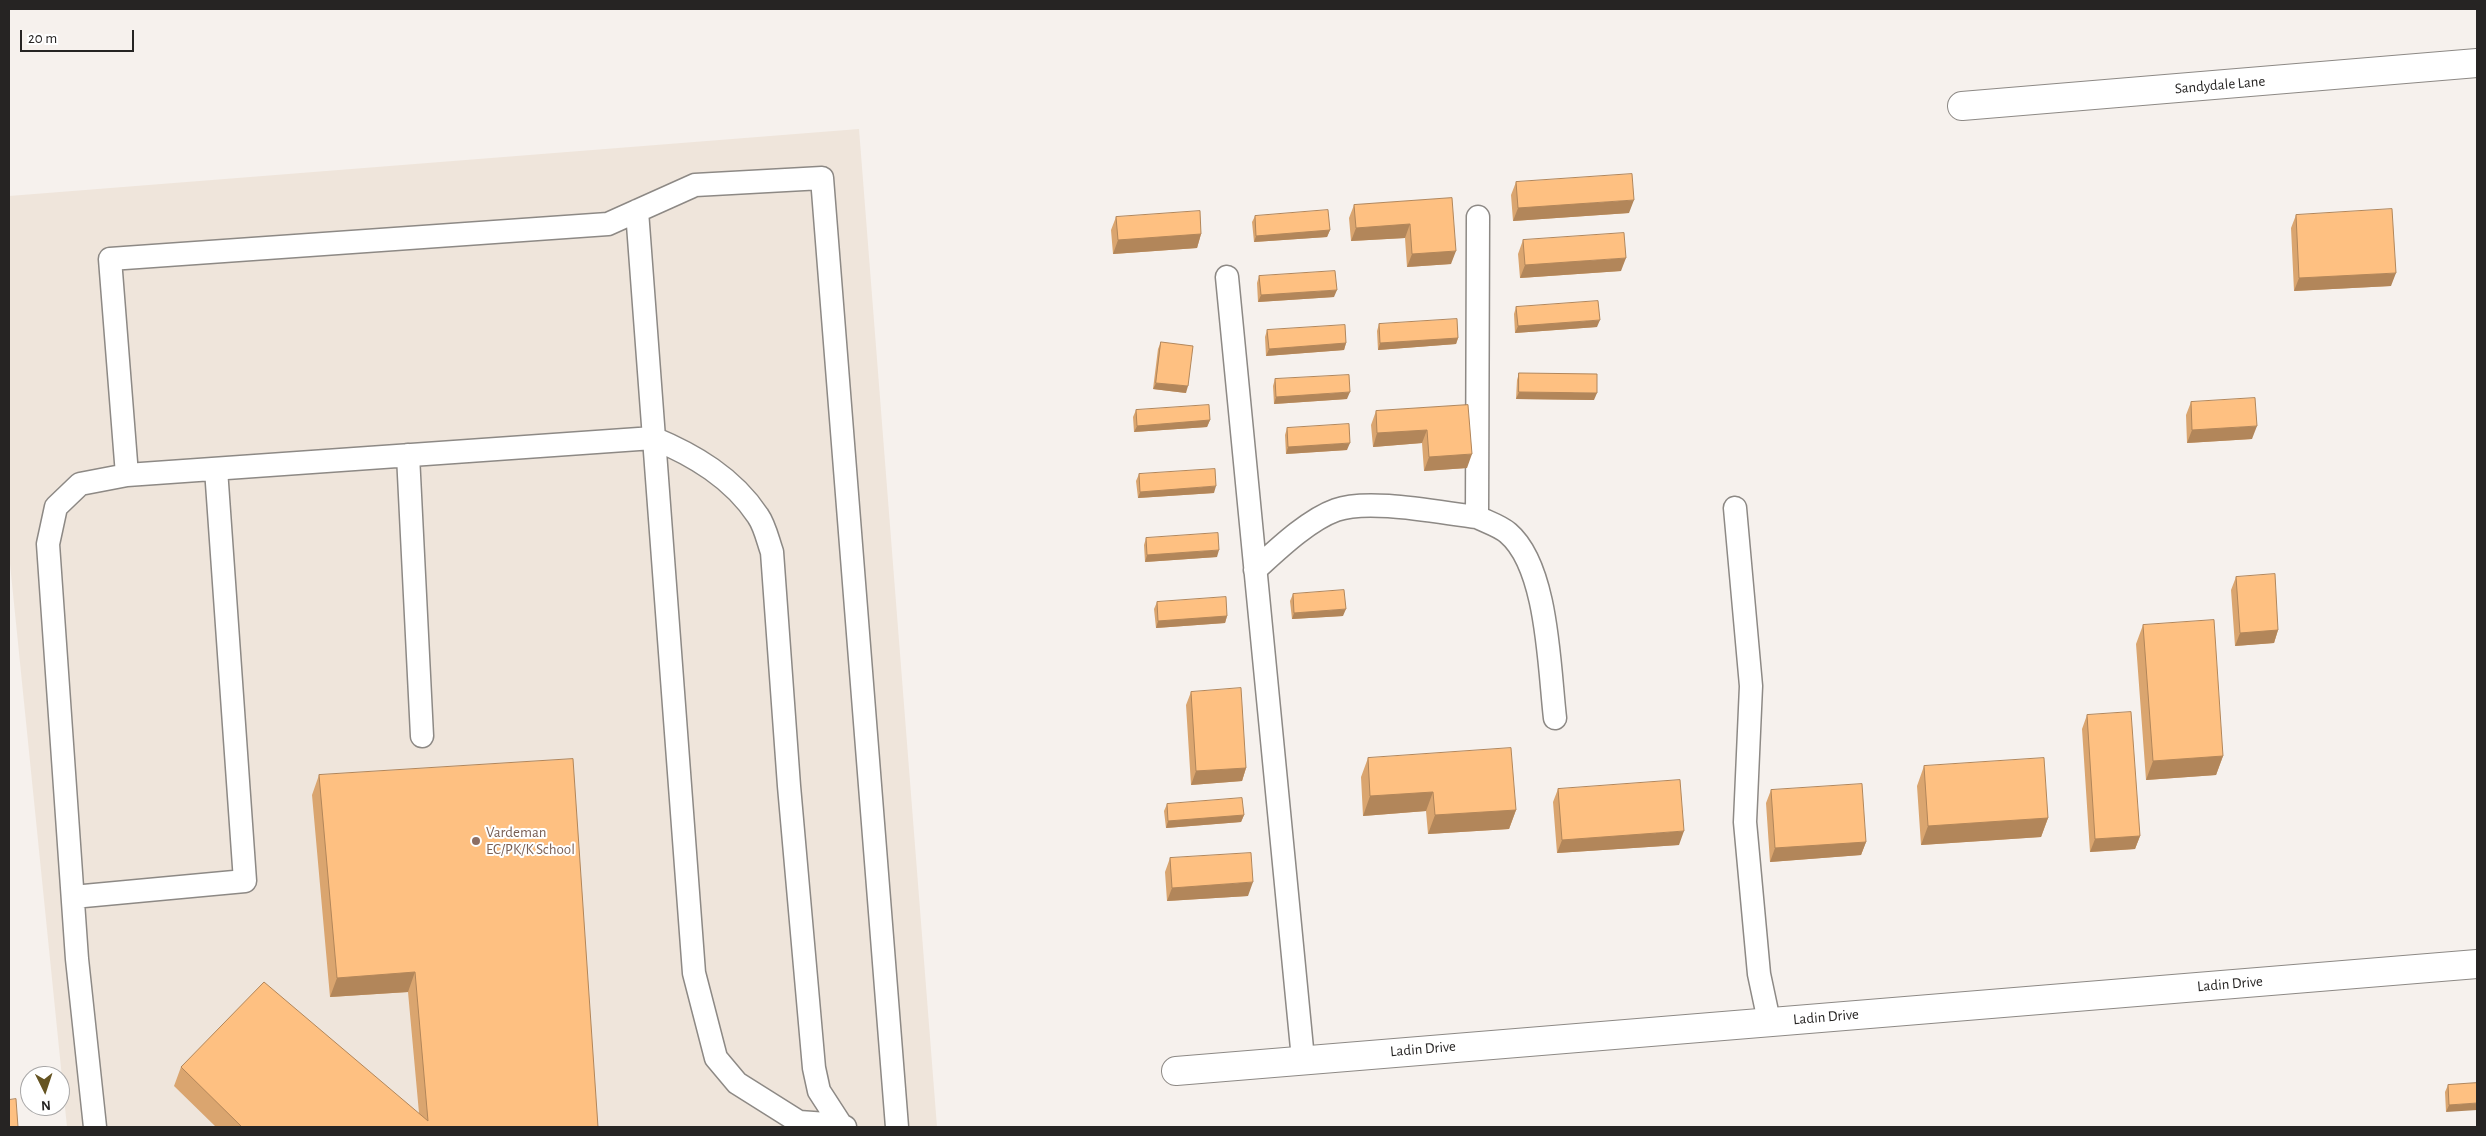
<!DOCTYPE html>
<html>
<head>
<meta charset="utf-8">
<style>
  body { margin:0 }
  #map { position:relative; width:2486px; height:1136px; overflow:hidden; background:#f6f1ed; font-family:"Alegreya Sans",sans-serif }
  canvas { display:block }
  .frame { position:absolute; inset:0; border:10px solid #262423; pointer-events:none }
  .north { position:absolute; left:20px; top:1066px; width:50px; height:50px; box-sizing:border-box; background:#fff; border:1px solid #a8a7a7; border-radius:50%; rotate:176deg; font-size:14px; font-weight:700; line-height:20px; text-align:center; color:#262423 }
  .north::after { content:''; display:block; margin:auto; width:18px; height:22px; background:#655422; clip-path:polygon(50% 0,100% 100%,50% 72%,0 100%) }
  .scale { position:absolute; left:20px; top:30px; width:114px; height:22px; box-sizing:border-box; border:2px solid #262423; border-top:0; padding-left:6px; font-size:15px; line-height:18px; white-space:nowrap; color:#262423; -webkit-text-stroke:4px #fff; paint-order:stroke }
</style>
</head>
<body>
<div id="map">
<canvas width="2486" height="1136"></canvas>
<div class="frame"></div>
<div class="north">N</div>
<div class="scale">20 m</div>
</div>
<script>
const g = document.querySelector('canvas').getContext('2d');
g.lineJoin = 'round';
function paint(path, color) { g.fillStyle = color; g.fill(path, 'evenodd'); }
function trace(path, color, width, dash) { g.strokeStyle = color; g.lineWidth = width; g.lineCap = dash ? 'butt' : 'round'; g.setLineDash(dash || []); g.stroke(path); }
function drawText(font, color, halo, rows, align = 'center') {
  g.font = font + ' "Alegreya Sans",sans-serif'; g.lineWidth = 4; g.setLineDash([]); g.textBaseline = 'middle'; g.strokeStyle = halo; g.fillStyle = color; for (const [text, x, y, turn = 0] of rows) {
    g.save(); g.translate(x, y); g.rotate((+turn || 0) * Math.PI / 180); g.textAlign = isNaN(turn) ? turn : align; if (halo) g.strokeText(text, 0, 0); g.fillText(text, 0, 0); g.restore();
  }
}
paint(new Path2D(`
  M859,129L937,1127H67L9,554V196Z`), '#efe5db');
const service = new Path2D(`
  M637,211L694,973L716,1058L737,1083L799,1122L841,1125
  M1227,277L1303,1059
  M408,455L422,736
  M127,475L653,438C694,455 733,478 758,516C765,526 768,541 772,552L789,786L814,1068L819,1091L841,1125L845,1127
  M1735,508L1751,686L1745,822L1759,974L1769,1021
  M1477,517C1487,522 1500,526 1508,533C1548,567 1549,667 1555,718
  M1255,570C1277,550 1308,520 1336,510C1369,498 1441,513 1477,517L1478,217
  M73,897L245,881L216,469
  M95,1127L77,959L48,544L56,507L80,484L127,475L110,259L608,224L695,185L822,178L897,1127`);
const minor = new Path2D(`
  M1962,106L2477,63
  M1176,1071L2477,964`);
trace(service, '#8d8985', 25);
trace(minor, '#8d8985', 30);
trace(service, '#fff', 22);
trace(minor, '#fff', 28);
paint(new Path2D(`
  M1516,182L1629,213L1513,221L1511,195Z
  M1452,198L1451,264L1407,267L1405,238L1351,241L1349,218L1354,205Z
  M2296,215L2391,286L2294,291L2291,228Z
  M1255,216L1330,230L1327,237L1254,242L1252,222Z
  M1116,217L1201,234L1197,248L1113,254L1111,230Z
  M1523,240L1621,271L1520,278L1518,254Z
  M1259,276L1334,297L1258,302L1257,283Z
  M1516,307L1597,327L1515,333L1514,314Z
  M1379,324L1458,338L1456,344L1378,350L1377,331Z
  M1267,330L1346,343L1344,350L1266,356L1265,337Z
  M1161,342L1186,393L1153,389L1158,349Z
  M1519,373L1594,400L1516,399L1517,380Z
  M1275,379L1347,399L1274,404L1273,386Z
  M2191,402L2252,439L2187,443L2186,415Z
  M1468,405L1467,468L1424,471L1422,443L1373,447L1371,425L1376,411Z
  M1136,410L1210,420L1207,427L1134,432L1133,417Z
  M1287,428L1347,450L1286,454L1285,435Z
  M1139,474L1214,493L1138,498L1136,481Z
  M1146,538L1217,557L1145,562L1144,545Z
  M2236,577L2278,630L2274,643L2235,646L2231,590Z
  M1293,594L1343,616L1292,619L1290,601Z
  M1157,602L1227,616L1225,623L1156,628L1154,609Z
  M2143,625L2223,756L2216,775L2146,780L2136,644Z
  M1191,692L1246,768L1242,781L1191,785L1186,705Z
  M2087,715L2140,836L2135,849L2090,852L2082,729Z
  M1368,758L1516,810L1509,829L1428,834L1426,811L1363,816L1361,777Z
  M1924,766L2048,818L2041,837L1921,845L1917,786Z
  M319,775L598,1127H216L174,1086L181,1067L419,1113L408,992L330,997L312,795Z
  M1558,789L1679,845L1557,853L1553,802Z
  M1771,790L1866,842L1861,855L1770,862L1766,803Z
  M1167,804L1244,815L1241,822L1166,828L1164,811Z
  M1170,858L1248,896L1167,901L1165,872Z
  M2477,1083L2446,1112L2445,1092L2448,1085Z`), '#daa56f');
paint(new Path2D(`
  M1634,200L1629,213L1513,221L1518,208Z
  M1410,224L1405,238L1351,241L1356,228Z
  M1330,230L1327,237L1254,242L1256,236Z
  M1201,234L1197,248L1113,254L1118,240Z
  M1456,251L1451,264L1407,267L1412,254Z
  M1626,258L1621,271L1520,278L1525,265Z
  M2396,273L2391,286L2294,291L2299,278Z
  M1337,290L1334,297L1258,302L1261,295Z
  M1600,320L1597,327L1515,333L1518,326Z
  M1458,338L1456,344L1378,350L1380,343Z
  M1346,343L1344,350L1266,356L1269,349Z
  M1156,383L1188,386L1186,393L1153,389Z
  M1350,392L1347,399L1274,404L1276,397Z
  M1519,392L1597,393L1594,400L1516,399Z
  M1210,420L1207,427L1134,432L1137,426Z
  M2257,426L2252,439L2187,443L2192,430Z
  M1427,430L1422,443L1373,447L1377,433Z
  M1350,443L1347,450L1286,454L1288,447Z
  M1472,454L1467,468L1424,471L1429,457Z
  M1216,486L1214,493L1138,498L1140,492Z
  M1219,550L1217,557L1145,562L1147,555Z
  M1346,609L1343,616L1292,619L1294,613Z
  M1227,616L1225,623L1156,628L1158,621Z
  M2278,630L2274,643L2235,646L2240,633Z
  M2223,756L2216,775L2146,780L2153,761Z
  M1246,768L1242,781L1191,785L1196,771Z
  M1433,792L1426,811L1363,816L1370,796Z
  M1516,810L1509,829L1428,834L1435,815Z
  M1244,815L1241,822L1166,828L1168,821Z
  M2048,818L2041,837L1921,845L1928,826Z
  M1684,831L1679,845L1557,853L1562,840Z
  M2140,836L2135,849L2090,852L2095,839Z
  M1866,842L1861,855L1770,862L1775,848Z
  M1253,882L1248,896L1167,901L1172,888Z
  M415,972L408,992L330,997L337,978Z
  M2477,1103V1110L2446,1112L2449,1105Z`), '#b2865a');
const building = new Path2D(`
  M1632,174L1634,200L1518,208L1516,182Z
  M1452,198L1456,251L1412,254L1410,224L1356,228L1354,205Z
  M2392,209L2396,273L2299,278L2296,215Z
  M1328,210L1330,230L1256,236L1255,216Z
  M1200,211L1201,234L1118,240L1116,217Z
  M1624,233L1626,258L1525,265L1523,240Z
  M1335,271L1337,290L1261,295L1259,276Z
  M1598,301L1600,320L1518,326L1516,307Z
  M1457,319L1458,338L1380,343L1379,324Z
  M1345,325L1346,343L1269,349L1267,330Z
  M1161,342L1193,346L1188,386L1156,383Z
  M1519,373L1597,374V393L1519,392Z
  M1349,375L1350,392L1276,397L1275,379Z
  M2255,398L2257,426L2192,430L2191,402Z
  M1209,405L1210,420L1137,426L1136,410Z
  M1468,405L1472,454L1429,457L1427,430L1377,433L1376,411Z
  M1349,424L1350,443L1288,447L1287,428Z
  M1215,469L1216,486L1140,492L1139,474Z
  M1218,533L1219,550L1147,555L1146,538Z
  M2275,574L2278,630L2240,633L2236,577Z
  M1344,590L1346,609L1294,613L1293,594Z
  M1226,597L1227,616L1158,621L1157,602Z
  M2214,620L2223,756L2153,761L2143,625Z
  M1241,688L1246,768L1196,771L1191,692Z
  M2131,712L2140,836L2095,839L2087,715Z
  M1511,748L1516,810L1435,815L1433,792L1370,796L1368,758Z
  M2044,758L2048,818L1928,826L1924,766Z
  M573,759L598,1127H242L181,1067L264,982L428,1121L415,972L337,978L319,775Z
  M1680,780L1684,831L1562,840L1558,789Z
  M1862,784L1866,842L1775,848L1771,790Z
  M1242,798L1244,815L1168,821L1167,804Z
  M1251,853L1253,882L1172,888L1170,858Z
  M2477,1083V1103L2449,1105L2448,1085Z
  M16,1099L18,1127H9V1100Z`);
paint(building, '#fec081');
trace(building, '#b2865a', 1);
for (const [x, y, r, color] of [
  [476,841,5,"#8d6e63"]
]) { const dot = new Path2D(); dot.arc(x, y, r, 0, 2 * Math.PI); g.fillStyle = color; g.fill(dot); trace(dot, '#fff', 2); }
drawText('15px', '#262423', '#fff', [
  ["Sandydale Lane",2220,85,-5],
  ["Ladin Drive",2230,984,-5],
  ["Ladin Drive",1826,1017,-5],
  ["Ladin Drive",1423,1049,-5]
]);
drawText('15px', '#785e54', '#fff', [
  ["Vardeman",486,832],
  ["EC/PK/K School",486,849]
], 'left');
</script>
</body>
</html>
